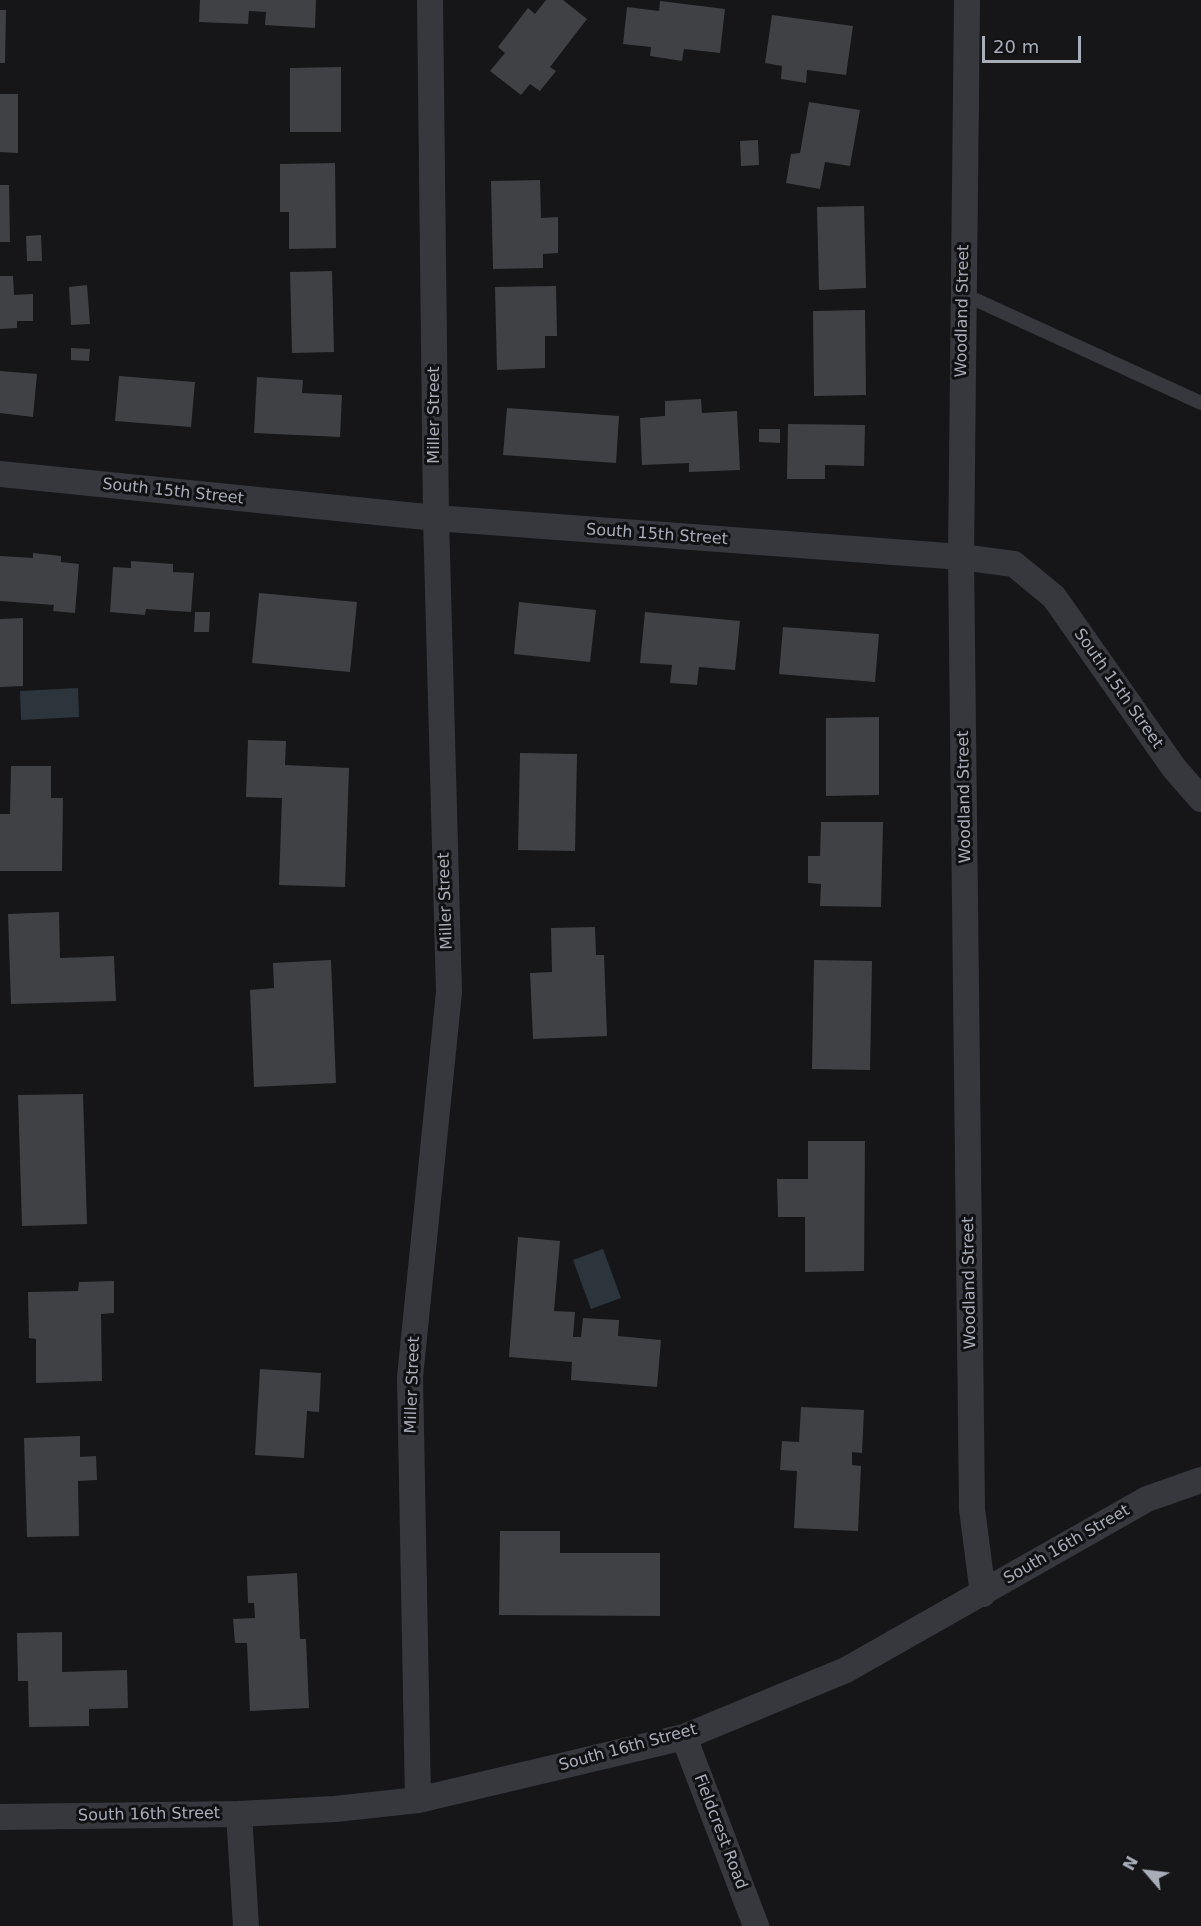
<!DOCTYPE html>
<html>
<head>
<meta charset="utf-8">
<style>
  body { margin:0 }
  #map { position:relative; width:1201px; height:1926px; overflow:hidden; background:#161618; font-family:"DejaVu Sans",sans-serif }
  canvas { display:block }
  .north { position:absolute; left:1117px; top:1842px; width:60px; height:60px; -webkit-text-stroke:4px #111113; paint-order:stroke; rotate:298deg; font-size:16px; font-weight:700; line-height:24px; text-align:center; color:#a8adb8 }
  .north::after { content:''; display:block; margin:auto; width:21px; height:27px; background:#a8adb8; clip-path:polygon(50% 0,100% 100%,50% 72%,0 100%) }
  .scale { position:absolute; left:982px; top:36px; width:99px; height:27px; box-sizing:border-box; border:3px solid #a8adb8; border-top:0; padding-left:8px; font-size:18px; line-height:21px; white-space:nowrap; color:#a8adb8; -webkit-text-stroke:4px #111113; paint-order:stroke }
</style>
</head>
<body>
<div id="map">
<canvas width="1201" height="1926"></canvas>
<div class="north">N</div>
<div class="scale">20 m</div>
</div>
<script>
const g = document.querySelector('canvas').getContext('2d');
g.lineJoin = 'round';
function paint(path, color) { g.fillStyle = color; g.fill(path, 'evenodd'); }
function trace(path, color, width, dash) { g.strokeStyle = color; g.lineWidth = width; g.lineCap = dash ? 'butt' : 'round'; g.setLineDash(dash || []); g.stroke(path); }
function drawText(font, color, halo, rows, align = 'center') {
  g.font = font + ' "DejaVu Sans",sans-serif'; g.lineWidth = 6; g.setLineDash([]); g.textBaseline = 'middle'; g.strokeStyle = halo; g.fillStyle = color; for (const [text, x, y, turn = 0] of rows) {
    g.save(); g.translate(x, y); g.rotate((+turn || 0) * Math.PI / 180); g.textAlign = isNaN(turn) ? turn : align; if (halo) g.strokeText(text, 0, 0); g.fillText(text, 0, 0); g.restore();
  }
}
paint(new Path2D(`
  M78,688L79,717L21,720L20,691Z
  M603,1249L621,1298L591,1309L573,1260Z`), '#2c353c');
paint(new Path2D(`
  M200,0H316L315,28L265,25L266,12L249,11L248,24L199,22Z
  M546,0H563L587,19L550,67L556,71L540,91L530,84L521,95L490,71L505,53L498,47L528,8L535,14Z
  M660,1L725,9L720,53L684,49L682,61L650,56L651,47L623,44L627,7L659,11Z
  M0,10H6L5,63H0Z
  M772,15L853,26L846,75L807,70L806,83L781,79L782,66L765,63Z
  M341,67V132H290V68Z
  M0,94H18V153L0,152Z
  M809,102L860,110L850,166L825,162L820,189L786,183L791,154L800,153Z
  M758,140L759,165L741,166L740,141Z
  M335,163L336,248L289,249V212H280V164Z
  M540,180L541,218L558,217V253L543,254V268L493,269L491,181Z
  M0,185H9L10,242H0Z
  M864,206L866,288L819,290L817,207Z
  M41,235L42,261H27L26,236Z
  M332,271L334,352L292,353L290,272Z
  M0,276H13L14,295L33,294V321H17V328L0,329Z
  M87,285L90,324L71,325L69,287Z
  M556,286L557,336H545V368L497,370L495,287Z
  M865,310L866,395L814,396L813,311Z
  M71,348L90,349L89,361L71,360Z
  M0,371L37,374L33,417L0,413Z
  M119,376L195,382L191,427L115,421Z
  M257,377L303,380L302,393L342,395L340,437L254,433Z
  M701,399L702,413L737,411L740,470L689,472V463L642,465L640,418L665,416V401Z
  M507,408L619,416L616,463L503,455Z
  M788,424L865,425L864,466L825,465V479H787Z
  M759,429H780V443L759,442Z
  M33,553L61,556V562L79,564L75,613L53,611L54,605L0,601V556L33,558Z
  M131,561L173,564V572L194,573L191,612L146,609L145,615L110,612L113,567L131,568Z
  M259,593L357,602L350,672L252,663Z
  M519,602L596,610L590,662L514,654Z
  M195,612H210L209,632H194Z
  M645,612L740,621L735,670L699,667L697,685L670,683L672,665L640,663Z
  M23,618V686L0,687V619Z
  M783,627L879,634L875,682L779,674Z
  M879,717V795L826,796V718Z
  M248,740L286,741L285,765L349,768L345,887L279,885L282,798L246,797Z
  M520,753L577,754L575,851L518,850Z
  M11,766H51V798H63L62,871H0V814H10Z
  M821,822H883L881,907L820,906L821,884L808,883V856H820Z
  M59,912L60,958L114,956L116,1001L11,1004L8,914Z
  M595,927L596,955H604L607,1036L533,1039L530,973L552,972L551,928Z
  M331,960L336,1083L254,1087L250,990L274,988L273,963Z
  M814,960L872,961L870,1070L812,1069Z
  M83,1094L87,1224L22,1226L18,1095Z
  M808,1141H865L864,1271L805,1272V1217H778L777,1179H808Z
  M518,1237L560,1241L554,1311L575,1312L573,1337H581L583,1318L619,1320L618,1336L661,1340L657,1387L571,1380L572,1362L509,1357Z
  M114,1281V1313L101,1314L102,1381L36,1383V1339L29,1338L28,1292L78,1291L79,1282Z
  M260,1369L321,1373L319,1412L307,1411L304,1458L255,1455Z
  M801,1407L864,1410L862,1453L852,1452V1465L861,1466L858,1531L794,1528L797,1471L780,1470L782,1441L799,1442Z
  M80,1436V1457L96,1456L97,1480L78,1481L79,1536L27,1537L24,1438Z
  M500,1531H560V1553H660V1616L499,1615Z
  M297,1573L300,1639H306L309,1708L250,1711L247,1643H235L233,1619L255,1618L254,1603H248L247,1576Z
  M62,1632V1672L127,1670L128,1708L89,1709V1726L29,1727L28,1681H18L17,1633Z`), '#404145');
trace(new Path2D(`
  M963,294L1201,403`), '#37383d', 14);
trace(new Path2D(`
  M967,0L961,557L972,1509L983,1594
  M0,474L436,518L961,557L1014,564L1054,597L1174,768L1201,799
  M684,1737L756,1926
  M418,1800L410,1377L449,992L436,518L430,0
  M239,1814L246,1926
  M0,1817L239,1814L335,1809L418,1800L684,1737L846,1670L1147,1499L1201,1480`), '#37383d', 26);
drawText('16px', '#a8adb8', '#111113', [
  ["Woodland Street",963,311,-89],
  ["Miller Street",435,415,-90],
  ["South 15th Street",173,492,6],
  ["South 15th Street",657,535,4],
  ["South 15th Street",1118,689,55],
  ["Woodland Street",965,797,-91],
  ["Miller Street",446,901,-92],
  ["Woodland Street",970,1283,-91],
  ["Miller Street",413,1385,-88],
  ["South 16th Street",1067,1545,-30],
  ["South 16th Street",628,1748,-15],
  ["South 16th Street",149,1815,-1],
  ["Fieldcrest Road",720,1832,69]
]);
</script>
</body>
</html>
